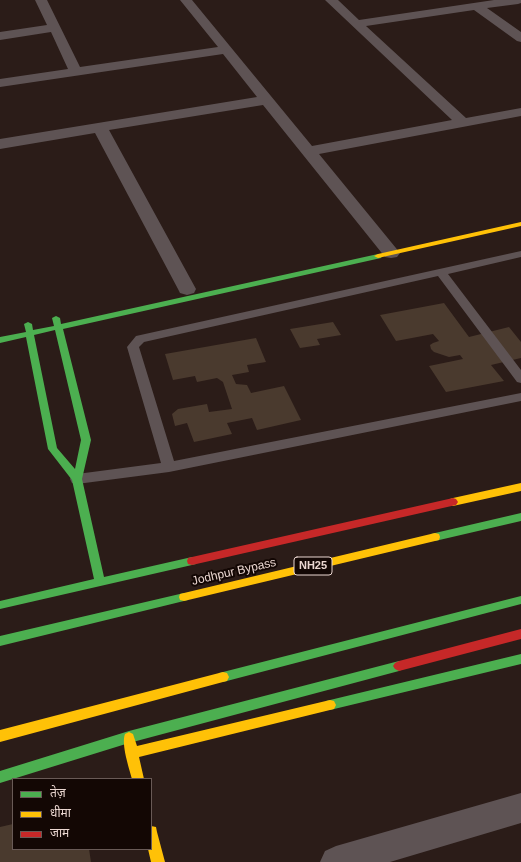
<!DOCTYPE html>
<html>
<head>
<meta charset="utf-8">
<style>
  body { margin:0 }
  #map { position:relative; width:521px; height:862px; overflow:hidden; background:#2b1c18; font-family:Helvetica,"Noto Sans Devanagari",sans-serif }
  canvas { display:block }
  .legend { position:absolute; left:12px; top:778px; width:140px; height:72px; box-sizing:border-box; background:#130704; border:1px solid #695a56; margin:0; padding:5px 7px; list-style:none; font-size:12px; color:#ebd7d1 }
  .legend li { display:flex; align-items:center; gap:8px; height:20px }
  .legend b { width:20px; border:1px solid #695a56 }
</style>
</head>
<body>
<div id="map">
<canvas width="521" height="862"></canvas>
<ul class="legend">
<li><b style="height:5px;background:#4caf50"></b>तेज़</li>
<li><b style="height:5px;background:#ffc107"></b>धीमा</li>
<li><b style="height:5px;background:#c62828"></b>जाम</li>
</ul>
</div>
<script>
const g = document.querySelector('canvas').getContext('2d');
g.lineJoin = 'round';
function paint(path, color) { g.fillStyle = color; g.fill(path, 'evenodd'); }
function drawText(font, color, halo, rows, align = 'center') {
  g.font = font + ' Helvetica,sans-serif'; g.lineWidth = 4; g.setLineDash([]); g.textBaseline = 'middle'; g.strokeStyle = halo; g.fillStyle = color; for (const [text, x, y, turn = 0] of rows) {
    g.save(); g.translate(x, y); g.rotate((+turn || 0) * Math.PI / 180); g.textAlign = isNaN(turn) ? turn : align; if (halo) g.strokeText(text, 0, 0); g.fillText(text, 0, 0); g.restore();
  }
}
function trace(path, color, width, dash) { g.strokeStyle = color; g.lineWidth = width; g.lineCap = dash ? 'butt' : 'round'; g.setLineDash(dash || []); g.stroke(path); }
paint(new Path2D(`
  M444,303L469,337L509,327L521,342V358L491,365L504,381L446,392L429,366L463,359L460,355L449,357L434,352L431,349L430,345L433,343L439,341L433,334L396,341L380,315Z
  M333,322L341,335L317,339L320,345L300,348L290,329Z
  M256,338L266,362L247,365L249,372L232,375L236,384L247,385L251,393L284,386L301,420L257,430L252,418L227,423L232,434L194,442L187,423L175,426L172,414L178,409L207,404L209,412L232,409L223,382L217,378L197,382L195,376L173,380L165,354Z
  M13,824V849H89L91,862H0V827Z`), '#4a3a2e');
paint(new Path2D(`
  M521,251V257L448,274L521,370V383L517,382L438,276L144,342L139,347L174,461L521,393V401L169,472L77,484L72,483L70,479L72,475L77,474L161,463L127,347L136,336Z`), '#5e5354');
paint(new Path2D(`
  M35,0H47L80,67L218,47L180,0H192L312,146L452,120L325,0H338L359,20L494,0H521V3L518,4L487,8L521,32V42L517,41L474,10L366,26L466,118L521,108V116L319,154L400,253L397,257L391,258L385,257L263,105L109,130L196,289L194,293L187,295L180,293L178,289L95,133L0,149V139L257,97L223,54L0,87V79L68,69L51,32L0,40V32L47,25Z
  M521,793V823L390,862H320L325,851L336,846Z`), '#5e5354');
paint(new Path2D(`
  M378,254L382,256L381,258L63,329L91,440L82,479L104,577L192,557L196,558L197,561L196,564L192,565L0,609V601L94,579L72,480L48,449L26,337L0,343V337L26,332L24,324L28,322L32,324L33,330L54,326L52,318L56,316L60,318L61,324ZM55,330L81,440L75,469L57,448L34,335Z
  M521,513V521L435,541L431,540L430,537L431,534L435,533Z
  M184,593L188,594L189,597L188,600L184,601L0,646V636Z
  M521,596V604L223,682L219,681L217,677L219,673L223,672Z
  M521,654V664L330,710L326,709L324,705L326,701L330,700Z
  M399,661L403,663L405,666L403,669L399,671L129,743L0,783V771L129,731Z`), '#4caf50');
paint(new Path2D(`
  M521,222V226L378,258L374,256L378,254Z
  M521,483V491L453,506L450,505L448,502L450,499L453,498Z
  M435,533L439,534L440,537L439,540L435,541L184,601L180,600L179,597L180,594L184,593Z
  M223,672L227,673L229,677L227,681L223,682L0,742V730Z
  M330,700L334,701L336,705L334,709L330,710L139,757L144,779H132C129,768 121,744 125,734L129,732L133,734L137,746Z
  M151,826L156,827L157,832L165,862H151L148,849H151Z`), '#ffc107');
paint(new Path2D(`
  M453,498L456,499L458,502L456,505L192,565L188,564L187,561L188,558L192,557Z
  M521,629V639L399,671L395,669L393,666L395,663L399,661Z`), '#c62828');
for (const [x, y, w] of [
  [313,566,38]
]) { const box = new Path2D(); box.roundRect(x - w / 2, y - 9, w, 18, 3); g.fillStyle = '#130704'; g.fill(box); trace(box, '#ebd7d1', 1); }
drawText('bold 11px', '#ebd7d1', null, [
  ["NH25",313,566]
]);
drawText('12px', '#ebd7d1', '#130704', [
  ["Jodhpur Bypass",234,572,-13]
]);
</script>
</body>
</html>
